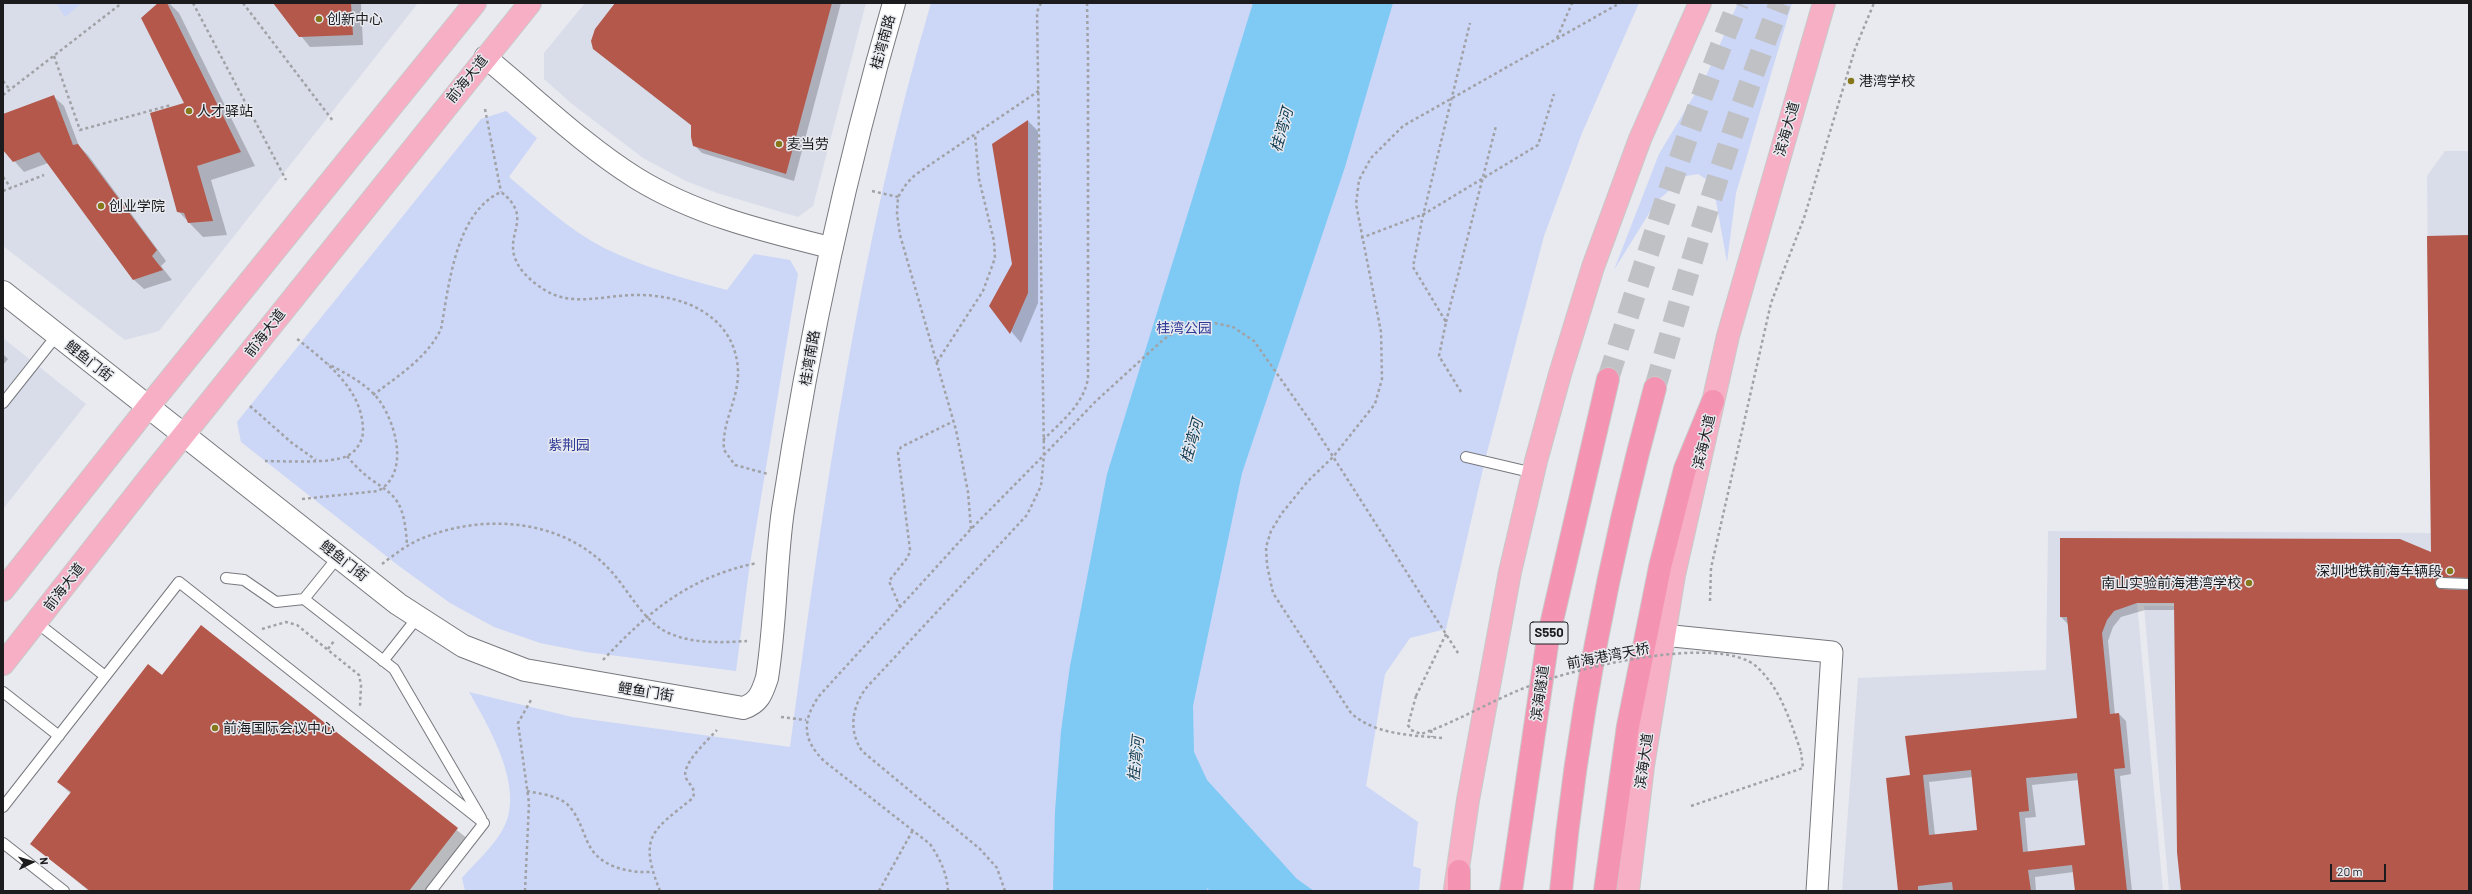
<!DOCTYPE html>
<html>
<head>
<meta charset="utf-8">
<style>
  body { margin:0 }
  #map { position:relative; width:2472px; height:894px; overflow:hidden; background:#e8eaef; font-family:Barlow,sans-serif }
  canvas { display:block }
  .frame { position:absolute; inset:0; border:4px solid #1c1c1e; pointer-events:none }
  .north { position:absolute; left:12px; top:842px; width:40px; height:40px; -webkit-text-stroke:3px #e8eaef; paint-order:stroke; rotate:85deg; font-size:11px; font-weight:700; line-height:16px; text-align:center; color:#1c1c1e }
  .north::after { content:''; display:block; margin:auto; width:14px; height:18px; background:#1c1c1e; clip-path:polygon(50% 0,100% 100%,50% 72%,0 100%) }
  .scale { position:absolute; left:2330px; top:864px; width:56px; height:18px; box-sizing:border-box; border:2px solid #1c1c1e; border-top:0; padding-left:5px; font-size:12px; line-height:14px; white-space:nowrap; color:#1c1c1e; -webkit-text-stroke:3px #e8eaef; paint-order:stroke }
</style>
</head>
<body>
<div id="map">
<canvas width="2472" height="894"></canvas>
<div class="frame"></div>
<div class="north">N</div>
<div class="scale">20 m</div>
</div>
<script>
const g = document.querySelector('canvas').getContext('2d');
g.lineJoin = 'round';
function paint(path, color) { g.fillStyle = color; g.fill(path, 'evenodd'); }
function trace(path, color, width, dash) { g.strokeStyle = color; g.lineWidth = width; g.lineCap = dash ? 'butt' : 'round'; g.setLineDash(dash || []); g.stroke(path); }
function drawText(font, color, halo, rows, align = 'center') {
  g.font = font + ' Barlow,"Noto Sans SC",sans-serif'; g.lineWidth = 3; g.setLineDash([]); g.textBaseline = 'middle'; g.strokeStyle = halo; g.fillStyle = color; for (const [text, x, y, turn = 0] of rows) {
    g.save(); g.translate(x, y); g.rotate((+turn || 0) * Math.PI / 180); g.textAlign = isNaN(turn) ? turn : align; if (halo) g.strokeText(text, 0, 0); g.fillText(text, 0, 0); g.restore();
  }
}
paint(new Path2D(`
  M3,3H418L159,331L125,340L3,246Z
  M585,3H866L813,206L798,217L717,193L686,181L643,158L572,104L544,79V53Z
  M2445,151H2469V891H2169L2144,606H2431L2137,603L2163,891H1842L1858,678L2046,670L2048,531L2431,533L2427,176Z
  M3,338L86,404L3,509Z`), '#d9dde9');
paint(new Path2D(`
  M56,3H82L65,17Z
  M931,3H1639L1582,133L1544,236L1486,456L1446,629L1410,638L1385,674L1366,786L1418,822L1413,866L1421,869L1419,891H465L462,878C475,863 493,847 503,829C526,789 489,727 469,692L572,717L790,747C824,497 859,246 931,3Z
  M1738,3H1792L1736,193L1727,262L1716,201L1706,179L1698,174L1686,176L1656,202L1614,270L1659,154L1707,74Z
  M506,111L537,138L509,177C538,201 569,230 604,248C643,267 685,279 727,290L754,254L790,260L798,274L749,570L736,671L586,652L540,643L494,627L450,603L399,566L241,442L237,422L481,119Z`), '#ccd6f6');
paint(new Path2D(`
  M1253,3H1393L1345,167L1242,473L1193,706L1194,752L1207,780L1297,879L1314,891H1210L1207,888V891H1053L1055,811L1061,731L1070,666L1107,474Z`), '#7fcaf5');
paint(new Path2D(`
  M159,3H169L179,13L255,166L211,180L227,235L203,237L178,211L186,103Z
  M274,3H361L363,45L310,47Z
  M617,3H841L794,181L702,153L694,145L692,126L594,49Z
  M53,96L64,106L79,146L88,155L166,261L161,266L172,280L144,289L133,279L48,163L24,172L3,148V115Z
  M1028,121L1038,131V303L1021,343L990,306L1013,264Z
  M2469,236V584L2442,586L2441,590L2469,591V891H2182L2175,610H2145L2121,617L2113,627L2108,641L2115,715L2119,714L2126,721L2131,774L2120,776L2132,891H2076L2074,872L2035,877L2036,891H1899L1911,776L2078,719L2068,624L2061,617V539L2432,554ZM1973,777L1979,830L1935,835L1929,782ZM2079,780L2086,846L2028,852L2025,818L2036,817L2032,785Z
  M3,354L8,359L3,365Z
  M201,627L468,839L427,891H89L32,844L71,794L58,782L162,677Z`), '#0003');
paint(new Path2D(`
  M158,3H167L241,152L197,166L213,221L188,223L184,213L177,212L150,113L184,103L141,18Z
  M273,3H351L353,35L299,37Z
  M615,3H832L786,174L693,146L691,137V125L593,49L591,41L595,29Z
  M54,95L73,145L78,144L157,250L152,256L163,270L133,280L39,152L13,162L3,150V114Z
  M1028,120V293L1010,334L989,306L1012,264L992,144Z
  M2469,235V578L2441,577L2436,579L2435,583L2440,589L2469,590V891H2181L2177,852L2174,603H2137L2114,611L2107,620L2102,633L2110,714L2119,713L2125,768L2114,769L2127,891H2075L2072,865L2028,870L2031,891H1953L1952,882L1918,886V891H1898L1886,778L1910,775L1905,736L2077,718L2067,617H2060V538L2400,539L2431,552L2427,236ZM1971,770L1977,830L1929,835L1923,775ZM2077,773L2085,845L2023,852L2019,812L2029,811L2026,778Z
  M201,625L458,828L409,891H90L30,844L71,792L57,782L148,664L162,675Z`), '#b3584b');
trace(new Path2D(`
  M1608,379C1648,252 1688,126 1738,3
  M1655,388C1692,257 1730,130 1780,3`), '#bfc1c5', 22, [22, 11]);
const service = new Path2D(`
  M3,403L57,335
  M1466,457L1534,473
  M226,578L244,580L276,602L304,599L338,557
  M2441,583L2469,584
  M304,599L394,669L481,818
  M36,622L105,676
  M383,661L417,618
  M3,692L59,736
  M3,807L179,582L484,823L431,891
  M3,843L64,891`);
const minor = new Path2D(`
  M485,57C534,97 582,144 636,178C696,215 764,231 832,248
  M1663,635L1832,652L1817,891`);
const tertiary = new Path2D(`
  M3,292L398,604L463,646L525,670L743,708C759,703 762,693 767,678C776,622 775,566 783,510C809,339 846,169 894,3`);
const primary = new Path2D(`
  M3,590L148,407L475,3
  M3,664L149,478L530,3
  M1455,889L1468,800L1510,572L1536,461L1560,374L1593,267L1640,139L1700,3
  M1628,891L1643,766L1674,575L1728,336L1824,3`);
const trunk = new Path2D(`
  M1459,891V871
  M1511,891L1548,638L1608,379
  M1561,891C1577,721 1610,553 1655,388
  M1605,891L1628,726L1660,567L1685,469L1713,401`);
trace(service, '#78797e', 12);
trace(minor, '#78797e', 23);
trace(tertiary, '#78797e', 24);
trace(primary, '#c9c9c9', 24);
trace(trunk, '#c9c9c9', 24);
trace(new Path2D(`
  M193,3L286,180
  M243,3L333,121
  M1557,38L1572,3
  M54,56L80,130L171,105
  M3,81L10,90
  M3,95L122,3
  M485,109L501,192
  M3,177L11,188
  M3,191L44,175
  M872,191L898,197
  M1361,238L1424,214L1538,145L1554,94
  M1446,322L1496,126
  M937,362L983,291L995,258L994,241L979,179L975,135
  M373,395C398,376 427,358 441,329C449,286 455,213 501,192C532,216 508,231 514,255C518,270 531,281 543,289C572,308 604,295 635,295C680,294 729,313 737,361C743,395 721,419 724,450L735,465L768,474
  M250,406L292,443L316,460
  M1043,440C1061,422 1084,404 1088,378V57L1087,3
  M347,456C381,499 404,479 407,546
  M265,461C284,461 331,464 347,456C356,452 363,441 363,431C363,389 326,362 296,338
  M302,499L378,491C410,473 396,424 379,400C367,384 345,373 328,364
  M971,529L968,492L956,430L900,235L897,214L898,197L907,183L915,175L1040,90
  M382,564C395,554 408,544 423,538C485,513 562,519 609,569C627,588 639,614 661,629C686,644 719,643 747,641
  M1710,601L1711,568L1771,303L1804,218L1855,49L1874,3
  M900,607L889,581L908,557L910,550L898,453L901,447L954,421
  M262,629L286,622L297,625L359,675L361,685L360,706
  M328,649L334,641
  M603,660C649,611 689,577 757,563
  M1416,696L1446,634
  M781,717L806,720
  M1431,730L1432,737
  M1442,738C1411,735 1375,735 1351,713L1273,593L1267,565L1266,547L1271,531L1282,513L1308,481L1333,457L1375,404L1382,379L1381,332L1356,204L1359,180L1371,158L1403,126L1620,3
  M527,791C540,794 557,795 568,805C578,815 582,830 588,843C599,867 628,873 652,872
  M1691,806L1803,768L1801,752
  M525,891L529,803L518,723L531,700
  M660,891C638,836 652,831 693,798C696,788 690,786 686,778C680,765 709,739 717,730
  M879,891L913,830
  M948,891C947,873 940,859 930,844L824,761C802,739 802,721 819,696L971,529L1044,455L1037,12L1041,3
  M1005,891L997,868L980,849L862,751C848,730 852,706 867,687L1027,515L1041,486L1044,455L1096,401L1164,339L1181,329L1198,323L1210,322L1233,327L1254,341L1311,422L1458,653`), '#a1a2a6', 2.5, [3, 3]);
trace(service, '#fff', 10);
trace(minor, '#fff', 21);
trace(tertiary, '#fff', 22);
trace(primary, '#f7afc5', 22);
trace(trunk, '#f494b2', 22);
trace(new Path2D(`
  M1461,392L1439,356L1446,322L1413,267L1422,220L1470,23
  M1416,696L1408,725L1411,730L1421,734C1459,721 1494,699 1532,685C1576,668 1720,633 1757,667C1781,689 1791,723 1801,752`), '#a1a2a6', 2.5, [3, 3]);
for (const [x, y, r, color] of [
  [319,19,4,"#86771a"],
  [1851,81,4,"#86771a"],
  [189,111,4,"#86771a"],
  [779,144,4,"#86771a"],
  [101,206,4,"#86771a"],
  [2450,571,4,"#86771a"],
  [2249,583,4,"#86771a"],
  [215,728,4,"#86771a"]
]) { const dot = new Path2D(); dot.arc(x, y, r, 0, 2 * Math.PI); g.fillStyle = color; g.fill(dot); trace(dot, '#e8eaef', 1.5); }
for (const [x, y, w] of [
  [1549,633,38]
]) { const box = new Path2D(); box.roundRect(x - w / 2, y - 11, w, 22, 3); g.fillStyle = '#e8eaef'; g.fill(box); trace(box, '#1c1c1e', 1); }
drawText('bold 13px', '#1c1c1e', null, [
  ["S550",1549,633]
]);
drawText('14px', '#1c1c1e', '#e8eaef', [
  ["创新中心",327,19],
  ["港湾学校",1859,81],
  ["人才驿站",197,111],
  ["麦当劳",787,144],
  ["创业学院",109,206],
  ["深圳地铁前海车辆段",2442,571,"right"],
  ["南山实验前海港湾学校",2241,583,"right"],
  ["前海国际会议中心",223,728]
], 'left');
drawText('14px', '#1c1c1e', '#e8eaef', [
  ["桂湾南路",883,42,-75],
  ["前海大道",467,79,-51],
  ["滨海大道",1787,129,-74],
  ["前海大道",265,333,-52],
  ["桂湾南路",810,358,-80],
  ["鲤鱼门街",89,361,38],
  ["滨海大道",1704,442,-77],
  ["鲤鱼门街",344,561,38],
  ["前海大道",64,587,-52],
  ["前海港湾天桥",1608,656,-11],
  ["鲤鱼门街",646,692,9],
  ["滨海隧道",1540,693,-82],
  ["滨海大道",1644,761,-82]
]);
drawText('14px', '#2f3a96', '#e8eaef', [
  ["桂湾公园",1184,328],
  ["紫荆园",569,445]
]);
drawText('italic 15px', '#123d53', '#e8eaef', [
  ["桂湾河",1282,130,-74],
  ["桂湾河",1192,441,-74],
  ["桂湾河",1136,759,-84]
]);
</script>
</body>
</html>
